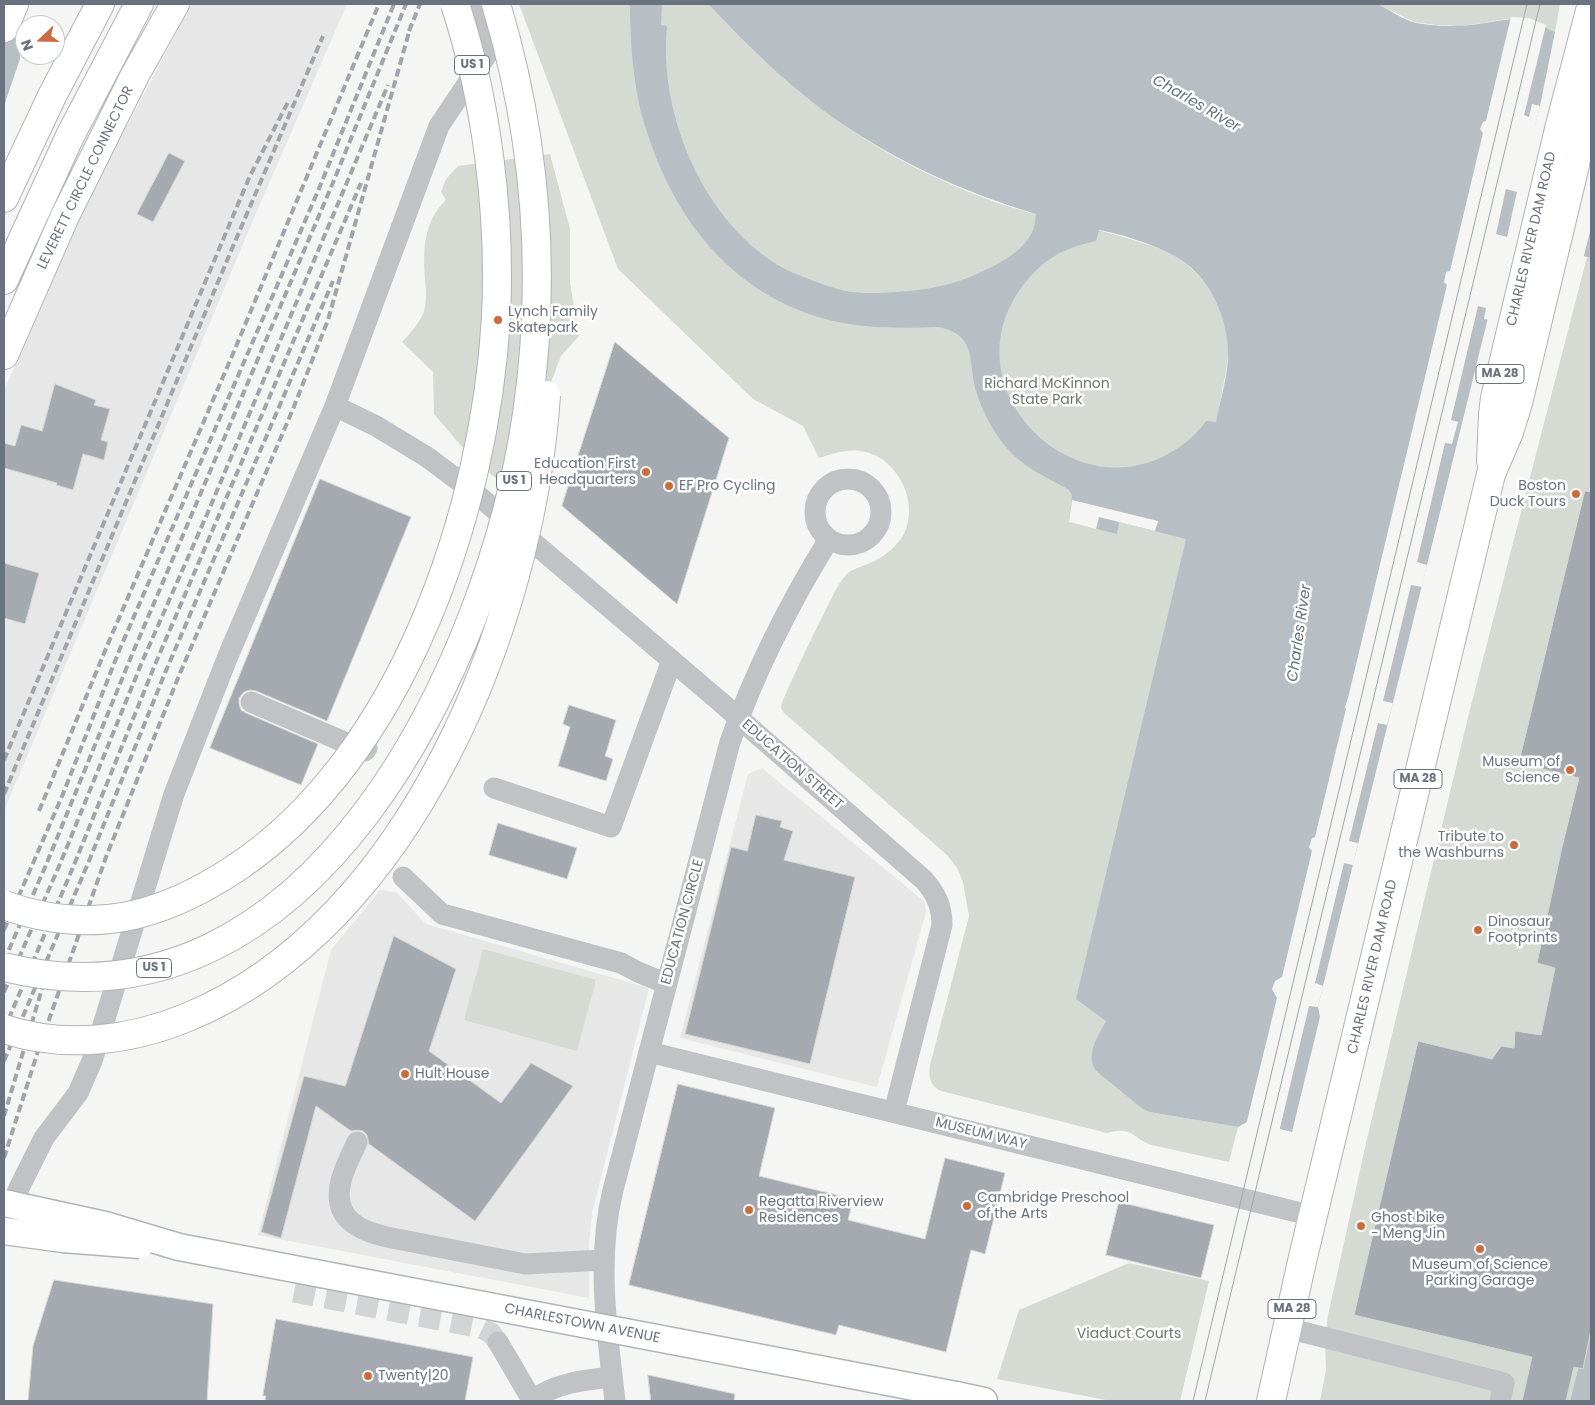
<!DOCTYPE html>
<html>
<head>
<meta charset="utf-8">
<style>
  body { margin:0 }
  #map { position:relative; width:1595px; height:1405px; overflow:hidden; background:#f5f6f3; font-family:Poppins,sans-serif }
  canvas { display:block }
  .frame { position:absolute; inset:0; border:5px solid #697380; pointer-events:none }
  .north { position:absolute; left:15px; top:15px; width:50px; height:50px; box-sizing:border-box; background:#fff; border:1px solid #c3c7cc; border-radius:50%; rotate:249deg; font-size:14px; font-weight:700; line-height:20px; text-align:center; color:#697380 }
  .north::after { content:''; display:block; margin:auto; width:18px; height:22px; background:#cc6b3d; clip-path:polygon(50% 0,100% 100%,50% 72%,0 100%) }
</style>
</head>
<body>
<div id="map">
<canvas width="1595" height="1405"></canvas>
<div class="frame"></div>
<div class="north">N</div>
</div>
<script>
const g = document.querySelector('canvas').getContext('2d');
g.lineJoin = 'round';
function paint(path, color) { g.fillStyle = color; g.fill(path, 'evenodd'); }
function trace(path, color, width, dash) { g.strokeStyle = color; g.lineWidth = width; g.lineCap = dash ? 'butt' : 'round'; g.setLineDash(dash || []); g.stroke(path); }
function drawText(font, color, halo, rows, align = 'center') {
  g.font = font + ' Poppins,sans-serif'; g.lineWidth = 5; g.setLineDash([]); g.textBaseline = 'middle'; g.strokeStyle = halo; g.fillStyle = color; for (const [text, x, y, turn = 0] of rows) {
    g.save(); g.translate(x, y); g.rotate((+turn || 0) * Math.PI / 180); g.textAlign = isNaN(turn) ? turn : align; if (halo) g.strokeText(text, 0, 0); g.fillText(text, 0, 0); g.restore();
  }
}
paint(new Path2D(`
  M192,4H347L254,218L4,811V391L82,210Z
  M762,768L925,902L926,912L877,1087L680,1038L748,774Z
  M380,890L396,892L426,924L649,988L592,1213L589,1245V1298L258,1235L331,950Z`), '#e6e7e6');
paint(new Path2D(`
  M519,4H708C749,47 791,88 840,122C887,156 940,182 995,202C1039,217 1085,225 1130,239C1149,245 1170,250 1185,263C1211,283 1229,319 1228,352C1228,358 1227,365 1226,371L1106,1021C1099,1036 1086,1055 1096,1071L1149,1112L1238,1127L1229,1162L1151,1145C1131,1137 1132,1126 1107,1133L945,1092C931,1089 928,1078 930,1065L969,916L963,882L957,868L947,855L784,713L781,708L782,702C796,670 811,639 826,609C832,598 837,585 845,576C851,569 860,567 868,564C883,558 901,544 906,529C918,496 894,455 860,451C846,449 832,454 819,458L803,426L753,399L618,269Z
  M1378,4H1560L1555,32L1529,21L1506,19L1484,23L1459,26L1436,25L1414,22Z
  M550,154L570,229V283L579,336L561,356L510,489L474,461L434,414L433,372L402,342C410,333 418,325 423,314C427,304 426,290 425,279C423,250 423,222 446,200L441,192L446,179L458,166Z
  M1587,257L1591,258V1317L1570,1401H1320L1326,1370L1325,1338L1328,1315L1366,1143L1469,713Z
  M483,949L596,980L577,1051L464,1020Z
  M1129,1263L1209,1281L1180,1401H1111L997,1379L1019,1310Z`), '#d5dad3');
paint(new Path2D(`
  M4,4H28L22,18L19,34L20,59L4,106Z
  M630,4H662L661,25L667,26C658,114 704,225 785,269C793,273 801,276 809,279C821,284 833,288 845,291C862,294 881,293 898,292C926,290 954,285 979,273C998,264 1022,253 1032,232C1035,227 1035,220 1036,214C966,193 901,164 841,123C791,89 749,47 708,4H1378C1390,10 1403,20 1416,23C1438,27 1462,27 1485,23C1499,21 1511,18 1526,20C1536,22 1546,28 1555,32L1540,106L1518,192L1591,211V258L1508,237L1323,986L1318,1007L1320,1017L1292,1132L1249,1121L1238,1127L1149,1112L1143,1109L1096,1071C1085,1055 1098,1036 1106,1021L1076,999L1186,539L1119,522L1117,534L1069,522L1072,495L1069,490C1042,474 1022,468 1001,441C991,427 982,410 977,394C967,363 979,336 939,327C904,328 868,329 833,321C730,296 670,215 642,116C633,82 630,39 630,4ZM1099,230C1122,234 1166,248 1184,262C1211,281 1227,318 1228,351C1229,373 1220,400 1216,422L1206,421C1197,434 1184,445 1170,453C1070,510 952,388 1019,291C1040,261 1062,248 1096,241Z
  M1591,1317V1401H1570Z`), '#b7bfc5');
paint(new Path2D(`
  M1511,17L1529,18L1546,25L1524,115L1529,117L1532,104L1540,106L1527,159L1529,160L1521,190L1591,209V228L1583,259L1510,240L1503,271H1500L1489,320L1484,319L1486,308L1478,306L1451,420L1458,422L1452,444L1445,443L1417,562L1427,565L1422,587L1411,585L1383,701L1393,703L1387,725L1378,723L1349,841L1358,843L1353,865L1344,863L1315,983L1323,986L1318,1007L1309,1006L1279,1132L1249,1123L1246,1125L1277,998L1272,989L1275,981L1282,977L1312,851L1309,847L1312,838L1315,837L1346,709L1345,707L1348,698L1447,285L1444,282L1446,272L1450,271L1483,133L1480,129L1483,122L1486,121ZM1506,189L1517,192L1507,237L1496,234Z
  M1072,500L1158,521L1155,531L1099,517L1096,529L1069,522Z`), '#f5f6f3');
const building = new Path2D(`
  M169,153L185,161L153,222L137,214Z
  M615,342L729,438L677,604L562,506Z
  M55,384L96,400L94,405L110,409L101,440L108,442L104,460L83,454L73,490L56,485L57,483L4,468V443L15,446L21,425L42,431Z
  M320,479L411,517L327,721L256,691L250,690L244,692L239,698V704L241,710L246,713L318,744L301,785L210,748Z
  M1585,491L1591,492V1330L1583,1369L1574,1367L1566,1401H1522L1532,1357L1354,1315L1418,1041L1492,1059L1501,1046L1514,1048L1515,1031L1541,1035L1555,968L1537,963L1562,847L1579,778L1519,763Z
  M4,563L39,573L25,624L4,618Z
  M569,705L616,720L605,756L613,759L606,781L558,766L570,727L563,724Z
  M756,815L782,821L780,827L793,831L784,860L855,877L810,1064L685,1034L731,847L747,851Z
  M498,823L577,848L567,879L489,855Z
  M394,936L456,969L429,1051L501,1103L531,1063L573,1086L475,1221L369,1144L367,1135L363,1131L356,1130L351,1131L316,1106L281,1238L261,1232L304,1076L345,1086Z
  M678,1084L775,1108L759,1176L853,1199L848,1220L925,1239L945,1158L1005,1173L985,1254L971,1250L946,1352L839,1325L836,1335L629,1285Z
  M1119,1202L1214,1225L1201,1278L1106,1255Z
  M54,1280L213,1304L207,1401H28L33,1346Z
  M276,1319L473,1357L465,1401H265L266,1396H263Z
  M648,1375L735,1394L734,1401H651Z`);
paint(building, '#a4aab0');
trace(building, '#d7d7d5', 1);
trace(new Path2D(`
  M294,1292L481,1328L491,1333L498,1342`), '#d2d5d6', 21, [21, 11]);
const major = new Path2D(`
  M956,1395L984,1401`);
const highway = new Path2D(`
  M4,28L14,4
  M4,198L52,96L100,4
  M4,280L70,136L139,4
  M4,355L65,216L135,75L175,4
  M1491,461L1493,414L1495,398L1560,125L1591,7
  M1271,1401L1303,1257L1491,474L1509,432L1518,403L1575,165L1583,118L1591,79`);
trace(major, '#b1b4b8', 29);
trace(highway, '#b1b3b7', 30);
trace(new Path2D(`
  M815 512a33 33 0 1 1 66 0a33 33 0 1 1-66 0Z
  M474,492L717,699L924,880C936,894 942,906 942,925L894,1112
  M472,499L474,492L427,457L376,426L335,406L439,126L492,47L476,10L477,4
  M251,702L365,751L367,748
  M494,788L611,827L672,660
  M403,877L442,914L621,963L638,972L667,984
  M649,1052L1313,1216
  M357,1142C351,1156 342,1171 340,1186C334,1219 360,1231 387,1237L525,1264L604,1260
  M10,1220L18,1190L44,1138L78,1093L92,1061L174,794L228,656L335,406
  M1287,1328L1504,1383L1500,1401
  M498,1342L532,1400
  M531,1401C555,1383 583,1380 612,1377
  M615,1401C607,1331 596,1260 613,1190L730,742C755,671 789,604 829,539`), '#c0c2c6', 21);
trace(major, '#fff', 26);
trace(highway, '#fff', 28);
trace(new Path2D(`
  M1193,1401L1527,4
  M1205,1401L1540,4`), '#a1a5ab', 1);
trace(new Path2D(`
  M409,31L420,4
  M4,760L249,178L288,102
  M4,794L231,251L323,36
  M39,811L107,646L232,356L379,4
  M4,930L63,794L119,651L318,191L394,4
  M4,961L46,865L131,657L332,185L406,4
  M4,992L60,864L142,662L208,512L388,85
  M4,1030L74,865L154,667L361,183
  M4,1061L89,861L165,673L333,281
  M4,1116L44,982
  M4,1158L38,1051L106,857L178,678L293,409L328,320L411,25`), '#a1a5ab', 4, [8, 4]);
const majorBridge = new Path2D(`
  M4,1203L105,1225L179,1247L956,1395
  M4,1231L63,1239L140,1245`);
const highwayBridge = new Path2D(`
  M4,905C90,936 161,918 236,868C403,757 485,510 496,317C501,214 487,102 455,4
  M4,967C312,1044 491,659 527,414C547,276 536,137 496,4
  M4,1029C65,1049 130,1041 188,1017C412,924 531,621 546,395`);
trace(majorBridge, '#b1b4b8', 29, []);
trace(highwayBridge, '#b1b3b7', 30, []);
trace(majorBridge, '#fff', 26);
trace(highwayBridge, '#fff', 28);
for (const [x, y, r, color] of [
  [498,320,5,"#cc6b3d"],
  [646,472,5,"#cc6b3d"],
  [669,486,5,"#cc6b3d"],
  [1576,494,5,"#cc6b3d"],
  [1570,770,5,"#cc6b3d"],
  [1514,845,5,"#cc6b3d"],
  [1478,930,5,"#cc6b3d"],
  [405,1074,5,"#cc6b3d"],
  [967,1206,5,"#cc6b3d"],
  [749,1210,5,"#cc6b3d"],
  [1361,1226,5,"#cc6b3d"],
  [1480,1249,5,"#cc6b3d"],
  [368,1376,5,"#cc6b3d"]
]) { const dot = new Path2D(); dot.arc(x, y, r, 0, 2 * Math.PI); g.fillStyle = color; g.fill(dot); trace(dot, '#fff', 2); }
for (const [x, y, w] of [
  [472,65,35],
  [1500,374,48],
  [514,481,35],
  [1418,779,48],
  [154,968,35],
  [1292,1309,48]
]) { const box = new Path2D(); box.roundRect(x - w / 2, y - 9.5, w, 19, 4); g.fillStyle = '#fff'; g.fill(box); trace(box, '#697380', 1); }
drawText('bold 12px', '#697380', null, [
  ["US 1",472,65],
  ["MA 28",1500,374],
  ["US 1",514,481],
  ["MA 28",1418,779],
  ["US 1",154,968],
  ["MA 28",1292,1309]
]);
drawText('14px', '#697380', '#fff', [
  ["LEVERETT CIRCLE CONNECTOR",86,178,-64],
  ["CHARLES RIVER DAM ROAD",1532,239,-77],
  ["EDUCATION STREET",792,765,41],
  ["EDUCATION CIRCLE",683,922,-75],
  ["CHARLES RIVER DAM ROAD",1373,967,-77],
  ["MUSEUM WAY",981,1134,14],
  ["CHARLESTOWN AVENUE",582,1324,11]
]);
drawText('14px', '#697380', '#fff', [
  ["Lynch Family",508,312],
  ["Skatepark",508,328],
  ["Education First",636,464,"right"],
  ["Headquarters",636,480,"right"],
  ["EF Pro Cycling",679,486],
  ["Boston",1566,486,"right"],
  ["Duck Tours",1566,502,"right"],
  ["Museum of",1560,762,"right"],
  ["Science",1560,778,"right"],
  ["Tribute to",1504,837,"right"],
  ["the Washburns",1504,853,"right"],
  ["Dinosaur",1488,922],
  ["Footprints",1488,938],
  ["Hult House",415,1074],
  ["Cambridge Preschool",977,1198],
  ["of the Arts",977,1214],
  ["Regatta Riverview",759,1202],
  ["Residences",759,1218],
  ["Ghost bike",1371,1218],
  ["- Meng Jin",1371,1234],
  ["Museum of Science",1480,1265,"center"],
  ["Parking Garage",1480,1281,"center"],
  ["Twenty|20",378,1376]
], 'left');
drawText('14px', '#687867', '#fff', [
  ["Richard McKinnon",1047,384],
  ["State Park",1047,400],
  ["Viaduct Courts",1129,1334]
]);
drawText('italic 15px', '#64737c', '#fff', [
  ["Charles River",1196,104,30],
  ["Charles River",1300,633,-82]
]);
</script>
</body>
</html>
